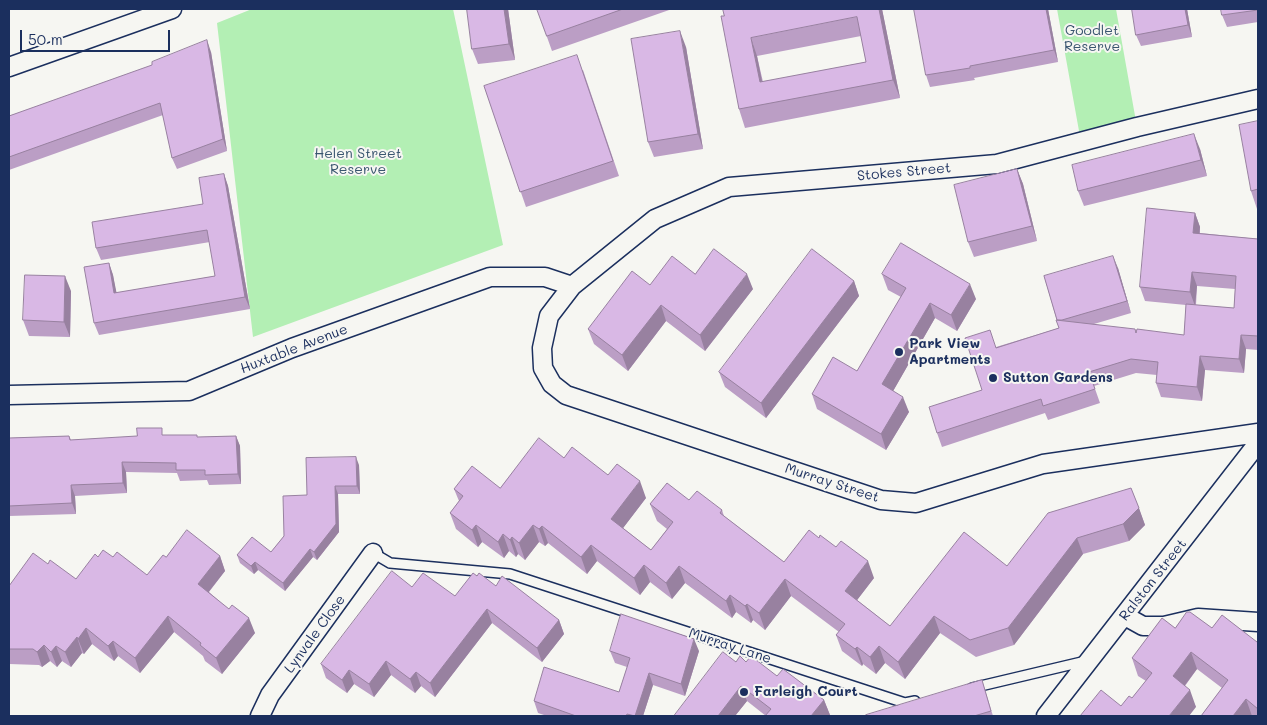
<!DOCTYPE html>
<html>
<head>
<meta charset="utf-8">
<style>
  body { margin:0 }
  #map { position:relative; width:1267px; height:725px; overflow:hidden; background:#f6f6f2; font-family:Mali,sans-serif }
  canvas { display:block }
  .frame { position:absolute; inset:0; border:10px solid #1b2f5e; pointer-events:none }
  .scale { position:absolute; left:20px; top:30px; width:150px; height:22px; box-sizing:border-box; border:2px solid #1b2f5e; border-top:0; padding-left:6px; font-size:15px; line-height:18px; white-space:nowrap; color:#1b2f5e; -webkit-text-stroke:4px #f6f6f2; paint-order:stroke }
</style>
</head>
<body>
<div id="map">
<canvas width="1267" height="725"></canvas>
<div class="frame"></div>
<div class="scale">50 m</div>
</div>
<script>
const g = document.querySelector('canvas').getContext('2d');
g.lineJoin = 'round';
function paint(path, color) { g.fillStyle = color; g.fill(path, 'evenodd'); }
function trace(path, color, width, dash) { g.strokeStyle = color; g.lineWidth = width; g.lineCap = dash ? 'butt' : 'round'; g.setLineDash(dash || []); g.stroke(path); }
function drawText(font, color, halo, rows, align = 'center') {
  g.font = font + ' Mali,sans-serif'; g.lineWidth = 4; g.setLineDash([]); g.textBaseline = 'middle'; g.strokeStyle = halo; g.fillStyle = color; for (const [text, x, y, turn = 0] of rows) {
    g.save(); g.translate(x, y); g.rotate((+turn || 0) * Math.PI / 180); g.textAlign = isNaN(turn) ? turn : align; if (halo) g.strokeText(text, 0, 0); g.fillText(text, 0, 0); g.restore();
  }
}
paint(new Path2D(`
  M252,9H453L503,245L253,337L217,23Z
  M1057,9H1116L1137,127L1081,142Z`), '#b3efb4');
const lane = new Path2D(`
  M373,553L390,563L510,574L905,703L915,701
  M972,688L1086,661`);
const street = new Path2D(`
  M9,67L172,9
  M1258,99L1137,127L997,164L729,187L655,219L572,286L549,316L542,348L543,368L552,384L566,395L881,500L916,503L1043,464L1258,433
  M9,395L189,391L292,348L490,277H545L572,286
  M1125,616L1143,626H1164L1198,618L1258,622
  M260,716L270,695L373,553
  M1046,716L1258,443`);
trace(lane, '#1b2f5e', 12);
trace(street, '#1b2f5e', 21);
trace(lane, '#f6f6f2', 9);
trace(street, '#f6f6f2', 18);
paint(new Path2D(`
  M467,9H508L515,60L478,64L472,49Z
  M537,9H672L552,51Z
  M723,9H882L900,98L745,128L739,109ZM861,36L866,62L763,82L757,56Z
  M914,9H1048L1058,62L974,78L975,80L930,87L926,75Z
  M1132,9H1187L1192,37L1141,46L1136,35Z
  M1258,9V22L1227,27L1222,15Z
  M686,47L703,149L654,157L648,142Z
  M211,52L227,151L177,169L172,158L163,115L9,170V116Z
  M583,70L619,176L526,207L484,86Z
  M1258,121V208L1257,209L1251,191Z
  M1200,149L1207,176L1084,206L1078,191Z
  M1017,169L1023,184L1037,241L974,257L968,242Z
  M224,174L228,186L250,309L99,335L94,323L109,263L113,275L116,293L215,276L210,242L101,260L96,248L203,204Z
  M1195,213L1200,227V233L1258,239V350L1246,349L1244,373L1205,370L1202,401L1161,397L1156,383L1157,375L1136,373L1094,386L1100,403L1048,420L1045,413L942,447L937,433L982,390L996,347L1059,328L1044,276L1118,268L1131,313L1094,324L1136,332L1184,335L1186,305L1145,301L1140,287ZM1197,286L1235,289L1234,308L1196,305Z
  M695,274L753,289L705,351L666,321L628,371L594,344L588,329L650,285Z
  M882,274L976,299L957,331L935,318L893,391L909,412L886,450L817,409L812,394L857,371L901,297L888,290Z
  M854,281L859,296L766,418L725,387L719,372Z
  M71,291L70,337L29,336L23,320Z
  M165,435L198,437L236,436L240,446L241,484L209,485L207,480L180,481L177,473L126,472L127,493L75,496L76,514L9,516V438L69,436L71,440Z
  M564,458L608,475L646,498L623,528L651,550L667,529L657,521L650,504L689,500L722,510L724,516L784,562L874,578L857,600L890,626L1007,566L1131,488L1145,525L1129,541L1083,554L1014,645L976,657L940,633L905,679L885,663L876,674L863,664L862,666L842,651L836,635L839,632L791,596L765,630L753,620L751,623L736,612L732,618L685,583L672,599L650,582L640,595L597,561L587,574L548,543L545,546L539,542L525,560L518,554L516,557L509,551L504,558L482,542L478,547L456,529L450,513L459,501L454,489L500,488Z
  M359,465L360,494H338L339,532L317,560L313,557L285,591L258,570L254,574L240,563L237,555L271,552L284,536L307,495Z
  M220,556L225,571L209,592L255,633L222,674L205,661L203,656L174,632L140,673L118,656L114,661L92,644L84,654L82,653L71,667L62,661L57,667L50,661L42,667L39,665L9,664V586L48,564L76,579L98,557H113L147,575L166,557Z
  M477,576L559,620L564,634L542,662L492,623L435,697L421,686L415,693L391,675L374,697L354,684L347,693L326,678L321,664L412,587L455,596Z
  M1175,628H1212L1257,642L1258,640V716H1201L1222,688L1197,669L1185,686L1196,707L1121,706L1132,698L1146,681L1138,676L1132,658Z
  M610,651H699L685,696L653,685L643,716H547L538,713L534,701L619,692L627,667L615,663Z
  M736,662H746L777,676L824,700L830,715L829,716H765H766L747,701L735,716H674Z
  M982,680L993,716H867Z`), '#bb9ec5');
paint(new Path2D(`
  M504,9H508L515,60L509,44Z
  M879,9H882L900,98L893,80Z
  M1046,9H1048L1058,62L1054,50Z
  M1185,9H1187L1192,37L1188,25Z
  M680,31L686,47L703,149L698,134Z
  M751,38L757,56L766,101L760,82Z
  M207,40L211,52L227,151L223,139Z
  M1194,134L1200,149L1207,176L1201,160Z
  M1017,169L1023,184L1037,241L1032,226Z
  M224,174L228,186L250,309L245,297Z
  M9,207L10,242L9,239Z
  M1195,213L1200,227L1198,247L1193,233Z
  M1113,256L1118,268L1131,313L1127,301Z
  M109,263L113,275L119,305L114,293Z
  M1192,272L1197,286L1195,306L1190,292Z
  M747,274L753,289L705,351L700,335Z
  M65,276L71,291L70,337L64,322Z
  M854,281L859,296L766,418L761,403Z
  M970,284L976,299L957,331L951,315Z
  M930,303L935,318L888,400L882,384Z
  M661,305L666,321L628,371L622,355Z
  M1241,335L1246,349L1244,373L1239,359Z
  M1200,356L1205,370L1202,401L1197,387Z
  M903,397L909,412L886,450L881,434Z
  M236,436L240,446L241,484L238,474Z
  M356,457L359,465L360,494L357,486Z
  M122,462L126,472L127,493L123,483Z
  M640,481L646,498L617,536L611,519Z
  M71,485L75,496L76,514L72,503Z
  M335,486L338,494L339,532L317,560L314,552Z
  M1139,508L1145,525L1129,541L1123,524Z
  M476,525L482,542L478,547L472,530Z
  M533,525L539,542L525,560L519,543Z
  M542,526L548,543L545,546L539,529Z
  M503,534L509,551L504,558L498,542Z
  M512,537L518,554L516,557L510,540Z
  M1077,538L1083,554L1014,645L1008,628Z
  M591,545L597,561L587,574L581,557Z
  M310,549L313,557L285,591L283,583Z
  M220,556L225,571L203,599L198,584Z
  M868,561L874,578L851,608L845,591Z
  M255,562L258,570L254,574L251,566Z
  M644,565L650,582L640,595L634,578Z
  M679,566L685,583L672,599L666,583Z
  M785,579L791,596L765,630L759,613Z
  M730,595L736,612L732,618L726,601Z
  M747,604L753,620L751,623L745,606Z
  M487,609L492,623L435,697L430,683Z
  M168,616L174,632L140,673L135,658Z
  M934,616L940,633L905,679L898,662Z
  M249,618L255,633L222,674L216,658Z
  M559,620L564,634L542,662L537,648Z
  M86,628L92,644L84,654L78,639Z
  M77,637L82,653L71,667L65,652Z
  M694,639L699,651L685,696L681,684Z
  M113,641L118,656L114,661L108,646Z
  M44,645L50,661L42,667L37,652Z
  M56,646L62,661L57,667L51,652Z
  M879,646L885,663L876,674L870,657Z
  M857,647L863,664L862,666L855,649Z
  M1191,652L1197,669L1179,693L1173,676Z
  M386,661L391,675L374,697L369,684Z
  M349,670L354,684L347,693L342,680Z
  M416,672L421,686L415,693L410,679Z
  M649,673L653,685L643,716H635Z
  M741,686L747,701L735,716H718Z
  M1190,690L1196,707L1189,716H1169Z
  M1246,699L1252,716H1233Z
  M824,700L830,715L829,716H811Z`), '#9881a0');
const building = new Path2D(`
  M467,9H504L509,44L472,49Z
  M537,9H623L547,36Z
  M723,9H879L893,80L739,109L721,16H724ZM857,17L866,62L760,82L751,38Z
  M914,9H1046L1054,50L970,66V68L926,75Z
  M1132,9H1185L1188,25L1136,35Z
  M1221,9H1258V10L1222,15Z
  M680,31L698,134L648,142L631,39Z
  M207,40L223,139L172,158L160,103L9,157V116L152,65V62Z
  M577,55L613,161L520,192L484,86Z
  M1258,121V189L1251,191L1239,125Z
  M1194,134L1201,160L1078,191L1072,165Z
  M1017,169L1032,226L968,242L954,185Z
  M224,174L245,297L94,323L84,267L109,263L114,293L215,276L207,230L96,248L92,222L203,204L199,178Z
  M1147,208L1195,213L1193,233L1258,239V336L1241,335L1239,359L1200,356L1197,387L1156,383L1158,362L1131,359L1089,372L1095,389L1043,406L1041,399L937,433L929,407L982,390L965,338L990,330L996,348L1059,328L1056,320L1135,329L1136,333L1137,329L1184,335L1186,304L1234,308L1236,276L1192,272L1190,292L1140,287Z
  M901,243L970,284L951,315L930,303L882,384L903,397L881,434L812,394L833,357L857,371L906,288L882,274Z
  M714,249L747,274L700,335L661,305L622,355L588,329L632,271L650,285L672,256L695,274Z
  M812,249L854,281L761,403L719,372Z
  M1113,256L1127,301L1062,320H1057L1044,276Z
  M25,275L65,276L64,322L23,320Z
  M137,428H162V435H197V437L236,436L238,474L205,475V470H176V463L122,462L123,483L71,485L72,503L9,506V438L69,436L70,440L137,436Z
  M539,438L564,458L572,447L608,475L617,464L640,481L611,519L651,550L673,522L650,504L667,483L689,500L697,491L722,510L720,513L784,562L809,530L819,538L820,535L836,547L841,541L868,561L845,591L890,626L964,532L1007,566L1048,513L1131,488L1139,508L1123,524L1077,538L1008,628L970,640L934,616L898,662L879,646L870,657L857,647L855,649L836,635L845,624L785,579L759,613L747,604L745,606L730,595L726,601L679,566L666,583L644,565L634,578L591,545L581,557L542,526L539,529L533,525L519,543L512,537L510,540L503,534L498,542L476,525L472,530L450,513L463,496L454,489L472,466L500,488Z
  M356,457L357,486H335L336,524L314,552L310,549L283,583L255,562L251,566L237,555L252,537L271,552L284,536L283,496L307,495L306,458Z
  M187,530L220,556L198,584L229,609L232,605L249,618L216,658L200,645L201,643L168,616L135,658L113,641L108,646L86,628L78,639L77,637L65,652L56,646L51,652L44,645L37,652L33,649H9V586L33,553L48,564L50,560L76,579L95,554L98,557L103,550L113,557L117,552L147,575L163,555L166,557Z
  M392,571L412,587L423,573L455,596L473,573L477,576L479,573L496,586L502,576L559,620L537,648L487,609L430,683L416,672L410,679L386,661L369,684L349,670L342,680L321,664Z
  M1187,612H1190L1212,628L1222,615L1257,642L1258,640V709L1246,699L1233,716H1201L1228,680L1191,652L1173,676L1190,690L1169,716H1080L1101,690L1121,706L1129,696L1132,698L1152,673L1132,658L1162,618L1175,628Z
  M621,614L694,639L681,684L649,673L635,716L627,714L626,716H576L534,701L544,667L619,692L630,658L610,651Z
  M723,652L736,662L740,656L746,662L751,656L777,676L783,669L824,700L811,716H765L771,709L741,686L718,716H674Z
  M982,680L991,711L974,716H867L866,715Z`);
paint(building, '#d9b8e5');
trace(building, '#9881a0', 1);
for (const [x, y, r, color] of [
  [899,352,5,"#1b2f5e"],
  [993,378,5,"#1b2f5e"],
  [744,692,5,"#1b2f5e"]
]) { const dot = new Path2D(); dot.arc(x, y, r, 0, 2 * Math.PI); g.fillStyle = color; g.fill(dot); trace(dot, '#f6f6f2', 2); }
drawText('14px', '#39556f', '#f6f6f2', [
  ["Goodlet",1092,31],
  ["Reserve",1092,47],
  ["Helen Street",358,154],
  ["Reserve",358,170]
]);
drawText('14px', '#1b2f5e', '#f6f6f2', [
  ["Stokes Street",904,172,-5],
  ["Huxtable Avenue",294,349,-21],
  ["Murray Street",832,483,18],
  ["Ralston Street",1153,580,-52],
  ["Lynvale Close",315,634,-54],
  ["Murray Lane",730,646,18]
]);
drawText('bold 14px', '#1b2f5e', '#f6f6f2', [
  ["Park View",909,344],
  ["Apartments",909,360],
  ["Sutton Gardens",1003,378],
  ["Farleigh Court",754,692]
], 'left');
</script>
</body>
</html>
